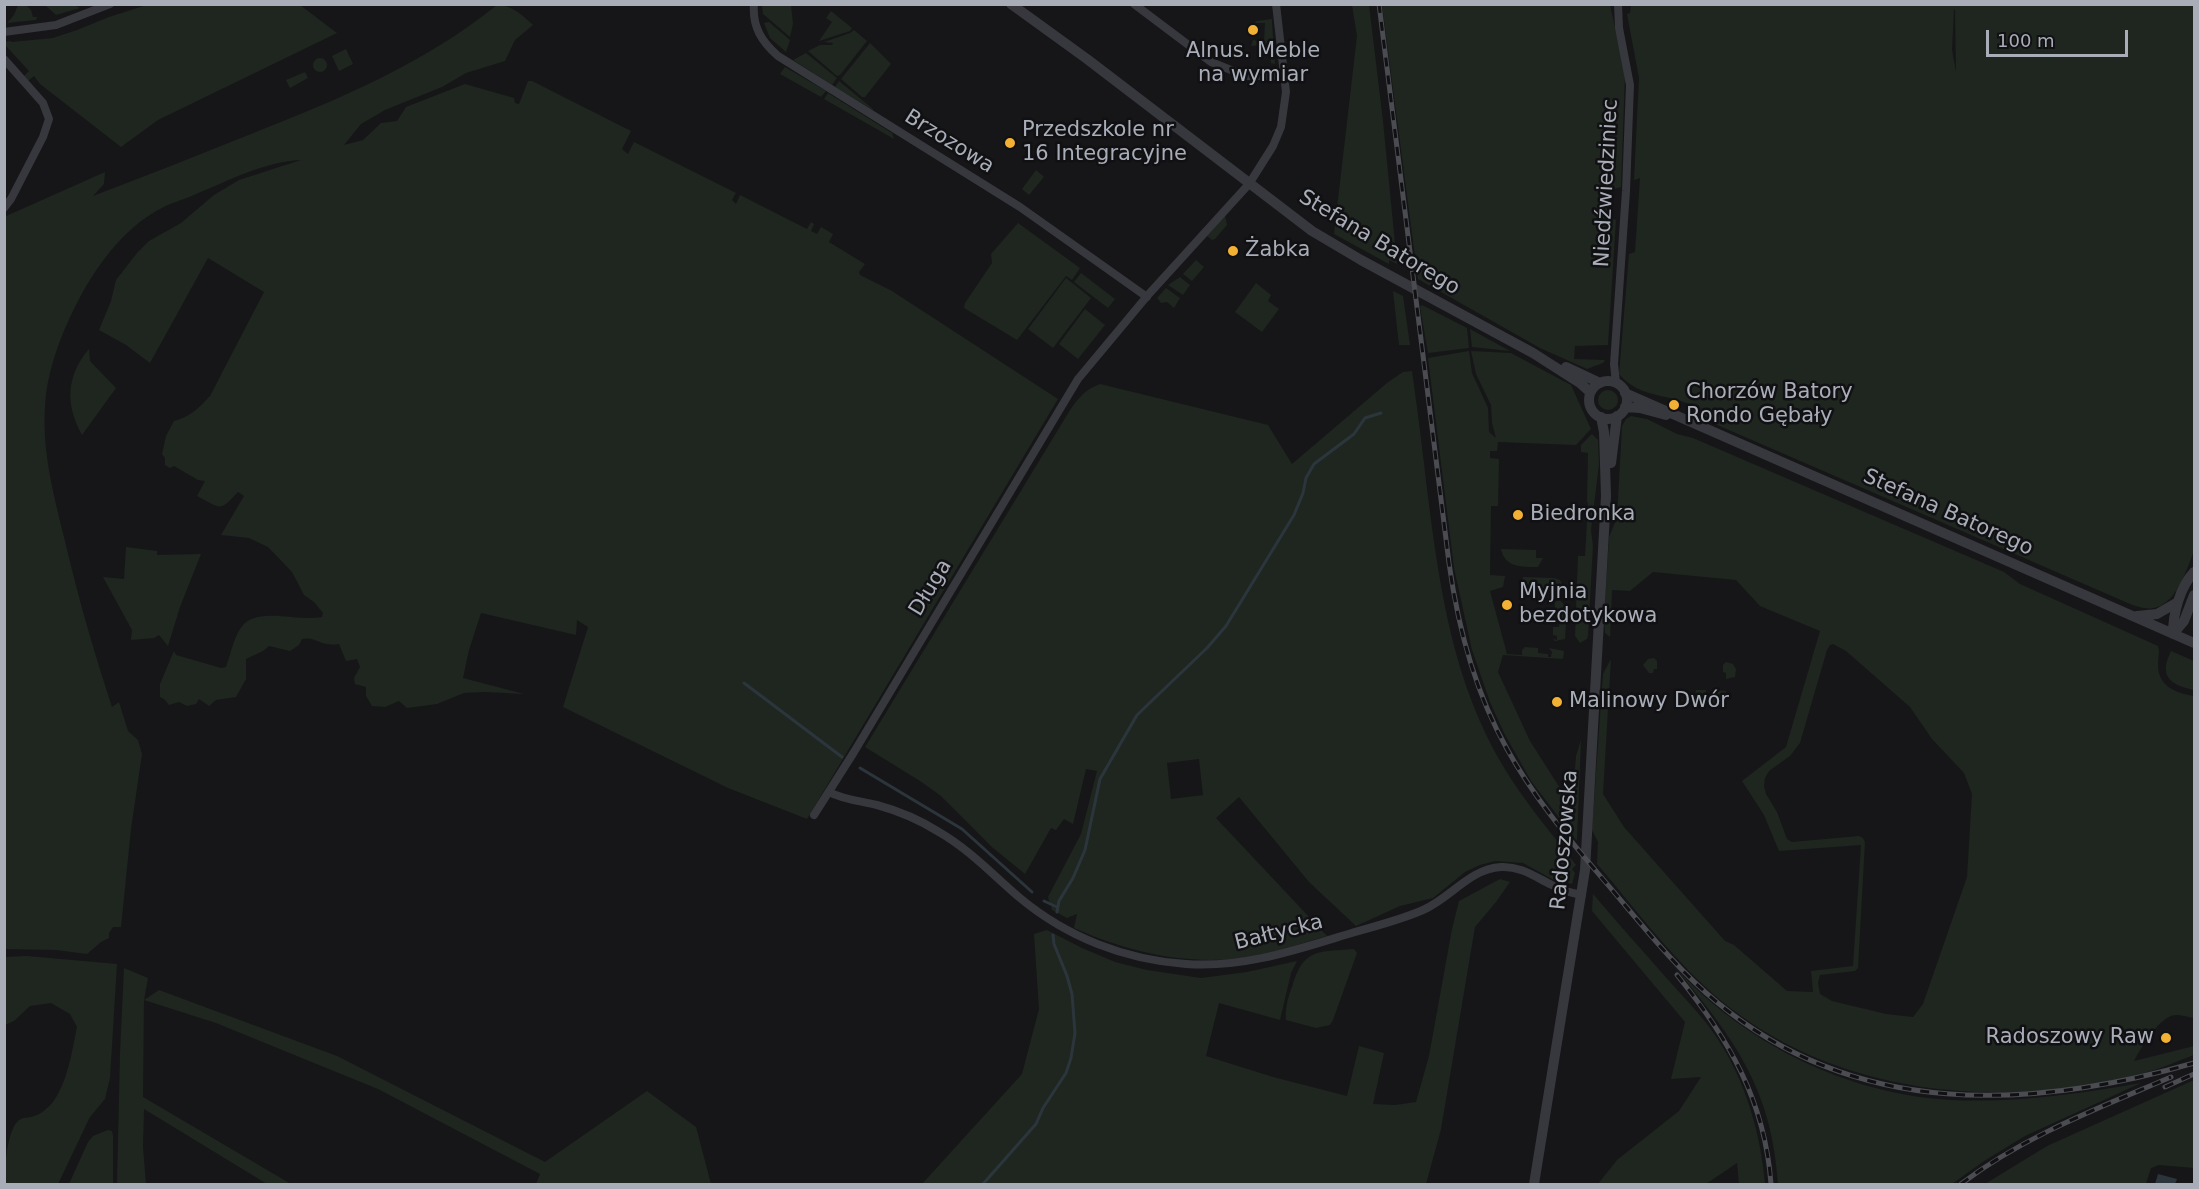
<!DOCTYPE html>
<html>
<head>
<meta charset="utf-8">
<style>
  body { margin:0 }
  #map { position:relative; width:2199px; height:1189px; overflow:hidden; background:#161618; font-family:"DejaVu Sans",sans-serif }
  canvas { display:block }
  .frame { position:absolute; inset:0; border:6px solid #a8adb8; pointer-events:none }
  .scale { position:absolute; left:1986px; top:30px; width:142px; height:27px; box-sizing:border-box; border:3px solid #a8adb8; border-top:0; padding-left:8px; font-size:18px; line-height:21px; white-space:nowrap; color:#a8adb8; -webkit-text-stroke:4px #111113; paint-order:stroke }
</style>
</head>
<body>
<div id="map">
<canvas width="2199" height="1189"></canvas>
<div class="frame"></div>
<div class="scale">100 m</div>
</div>
<script>
const g = document.querySelector('canvas').getContext('2d');
g.lineJoin = 'round';
function paint(path, color) { g.fillStyle = color; g.fill(path, 'evenodd'); }
function trace(path, color, width, dash) { g.strokeStyle = color; g.lineWidth = width; g.lineCap = dash ? 'butt' : 'round'; g.setLineDash(dash || []); g.stroke(path); }
function drawText(font, color, halo, rows, align = 'center') {
  g.font = font + ' "DejaVu Sans",sans-serif'; g.lineWidth = 5; g.setLineDash([]); g.textBaseline = 'middle'; g.strokeStyle = halo; g.fillStyle = color; for (const [text, x, y, turn = 0] of rows) {
    g.save(); g.translate(x, y); g.rotate((+turn || 0) * Math.PI / 180); g.textAlign = isNaN(turn) ? turn : align; if (halo) g.strokeText(text, 0, 0); g.fillText(text, 0, 0); g.restore();
  }
}
paint(new Path2D(`
  M150,4L300,5L337,33L158,120L121,147L40,84L34,76L28,81L24,76L29,71L5,45V42L10,41L12,42L53,38L77,30L109,17Z
  M18,5H26L31,10L33,17H37L36,20L7,23L14,15Z
  M45,5H74L80,8L56,15Z
  M497,5C512,5 522,15 533,25L515,40L505,61L466,73L442,87L385,110L361,124L344,145L363,140L381,123L397,121L406,107L465,84L514,98L515,103L519,104L528,81H532L631,131L622,149L628,154L634,142L736,193L732,200L736,204L740,195L807,229L811,222L814,224L811,231L817,234L821,227L833,234L829,242L865,264L859,272L860,275L892,291L1058,399L807,819L728,788L563,707L588,627L577,620L576,635L481,613L469,650L463,678L524,694L485,692L464,693L437,704L407,708L399,701L385,707L372,706L366,696V687L355,684L354,678L360,667L357,659L346,661L339,644C319,647 317,636 302,639L299,645L290,651L269,646L263,651L246,659V679L236,697L216,700L209,706L199,699L196,704L187,706L179,702L169,705L164,699L160,697V684L174,651L176,655L221,668L226,667C231,654 234,634 244,624C261,607 300,622 322,617L323,613L314,602L304,595L292,572L268,547L249,538L221,535L244,496L238,492C219,513 221,508 197,496L205,481L198,480L174,466L170,468L165,465V458L162,454L166,436L174,421C190,417 200,407 210,396L264,292L208,258L150,363L126,345L99,330L111,301L116,280L137,253L149,241L181,223L214,195L239,180L301,160C263,162 228,181 194,195C183,200 170,203 160,209C124,228 98,264 79,299C62,332 47,369 45,407C42,452 54,497 65,541C78,597 94,652 112,707L119,702L128,731L138,740L142,754L131,829L121,927H113L109,933V938L101,942L87,954L56,950L5,949L4,217L105,172L104,184L93,196C146,176 198,155 251,134C337,100 424,64 497,5Z
  M762,5H791L793,24L790,37L763,14Z
  M1352,5H1369L1383,121L1397,264L1389,260V264L1334,234L1357,36Z
  M1382,5H1610L1625,74L1621,187L1611,190L1606,196L1608,217L1616,220L1608,345L1575,346L1574,359L1605,360L1603,363L1587,369L1540,348L1418,279Z
  M1631,5H2194V551C2185,573 2174,613 2144,608C2136,607 2128,603 2121,600L1715,424C1707,419 1701,410 1693,406C1668,393 1640,399 1619,374L1629,254L1635,252L1640,178L1634,180L1639,78L1627,14L1630,13ZM1954,9L1955,10L1956,72L1952,50Z
  M831,11L852,28L850,31L819,41L832,22L826,18Z
  M1272,19V23L1275,64L1271,63L1269,44L1251,46L1253,40L1264,42L1265,23H1255L1256,21Z
  M769,22L790,40L786,52L770,38L764,23Z
  M854,30L867,41L840,75L837,76L808,51L820,45H832L833,43L824,42L850,33Z
  M870,43L891,64L865,97H862L841,79Z
  M346,49L353,64L339,71L332,56Z
  M806,53L837,78L832,85L793,60Z
  M313 65a7 7 0 1 1 14 0a7 7 0 1 1-14 0Z
  M785,67L826,91L821,97L780,74Z
  M305,72L308,78L290,88L286,80Z
  M839,81L873,109V110L835,87Z
  M828,93L892,133L894,139L824,99Z
  M1036,170L1044,177L1029,195L1022,189Z
  M1225,215L1227,225L1215,239L1212,240L1207,236Z
  M1018,223L1080,268L1072,280L1066,276L1017,340L964,308L965,303L992,263L991,254Z
  M1196,260L1204,267L1192,281L1183,274Z
  M1081,273L1115,299L1108,308L1074,282Z
  M1180,277L1190,285L1183,295L1168,285Z
  M1066,278L1091,298L1053,348L1028,329Z
  M1256,283L1271,295L1268,301L1279,309L1262,332L1235,312Z
  M1166,288L1180,298L1174,308L1167,302L1161,303L1157,298Z
  M1393,291L1403,296L1410,345H1399Z
  M1422,305L1467,328L1469,348L1428,353L1420,307Z
  M1085,309L1105,325L1078,359L1059,344Z
  M1470,329L1510,351L1472,347Z
  M89,349L90,361L116,388L82,435C65,404 66,376 89,349Z
  M1469,351L1472,373L1488,408L1489,432L1496,438L1492,423L1491,405L1476,374L1471,351L1511,353L1571,385L1591,429L1576,445L1498,442L1497,451H1490V458L1499,459L1498,506H1491L1490,575L1505,576L1503,587L1490,591L1507,654L1522,655V650L1525,647L1538,648V653L1548,654V657H1551L1552,652L1549,648L1564,651L1563,659L1503,655L1498,672L1530,741L1572,807L1576,756L1581,740L1577,841L1531,781L1504,733L1490,702L1472,650L1454,568L1428,358Z
  M1412,371C1418,413 1423,455 1428,497C1440,591 1454,684 1503,766C1524,801 1551,833 1576,865L1572,869L1575,873L1572,884L1563,881L1561,884L1523,863L1495,861L1480,865L1465,872L1433,898L1400,906L1356,926L1309,882L1239,797L1216,818L1327,936C1299,944 1271,954 1243,958C1183,965 1128,952 1074,928L1077,914L1067,918L1052,910L1048,897L1081,834L1097,771L1086,769L1073,824L1064,819L1056,830L1051,828L1025,874L993,848L941,796L920,781L865,747L1064,420C1074,404 1081,391 1100,384L1268,425L1292,464L1387,383L1403,372ZM1199,759L1203,795L1171,799L1167,763Z
  M1598 400a10 10 0 1 1 20 0a10 10 0 1 1-20 0Z
  M1631,416L1647,419L1677,434L1693,438L2004,572L2020,584L2158,646C2160,653 2158,658 2158,665C2158,687 2177,693 2194,696V1018C2187,1017 2178,1013 2171,1016C2157,1021 2141,1048 2134,1061L2194,1046V1055C2173,1063 2152,1072 2130,1077C1987,1110 1826,1093 1712,993C1669,955 1634,907 1597,864L1598,842L1592,830L1603,674L1611,659L1603,794L1624,827L1725,941L1734,945L1787,991L1813,992L1811,971L1853,966L1861,845L1779,851L1764,815L1742,781L1786,747L1820,631L1760,606L1736,580L1653,572L1630,591L1612,590L1610,637L1605,633L1604,620L1609,537L1617,518L1622,426L1626,419ZM1833,644L1846,651L1910,707L1932,739L1964,773L1972,794L1967,877L1923,1004L1913,1017L1886,1014L1832,1001L1820,994L1818,983L1820,975L1855,971L1858,968L1865,842L1863,838L1859,836L1792,842L1787,839L1777,812L1766,794L1764,786L1765,778L1769,771L1790,756L1800,743L1827,650L1830,645Z
  M1592,434L1598,440L1599,464L1591,530L1593,546L1588,636L1587,639L1580,643L1575,636L1578,556H1585L1588,503L1587,502L1588,453L1581,452V445Z
  M126,547L157,551V555L201,554L180,607L168,646L159,635L154,638L131,640L132,630L103,577L124,579Z
  M1501,549L1536,550V558H1543L1538,567C1522,567 1505,568 1501,549Z
  M1523,577L1554,578L1560,580L1563,586L1557,590H1527L1523,587Z
  M1560,600L1567,608L1566,621L1562,620L1561,623L1566,624L1565,639L1555,641L1552,639L1557,640V636L1553,635V627H1559L1560,618L1554,617L1555,603H1552Z
  M2171,651L2194,661V690C2171,685 2158,677 2171,651Z
  M1654,658L1657,661V669H1654L1653,673H1649L1643,665L1648,659Z
  M1726,662L1733,664L1736,669L1735,677L1726,679V673L1723,672V665Z
  M1696,690H1706L1705,707H1695Z
  M1711,690L1726,691L1725,706L1710,705Z
  M1500,879L1510,882L1496,902L1475,927L1441,1129L1426,1184H922L1022,1074L1039,1009L1034,934L1047,930L1082,948L1115,962L1147,970L1201,978L1247,972L1297,961L1291,973L1280,1020L1219,1003L1206,1056L1273,1077L1347,1096L1359,1046L1384,1053L1373,1104L1395,1105L1416,1102L1429,1056L1452,929L1459,901Z
  M1593,894C1616,921 1640,948 1663,974C1684,998 1708,1021 1724,1049C1748,1090 1761,1137 1765,1184H1739L1737,1163L1706,1184H1598L1617,1160L1679,1111L1701,1077L1671,1079L1685,1022L1592,911Z
  M1354,949L1357,953L1333,1020L1330,1025L1316,1028L1286,1020C1285,1008 1288,997 1292,987C1303,948 1318,952 1354,949Z
  M27,956L117,964L110,1078L105,1099L90,1117L58,1184H5C4,1171 7,1125 21,1119C25,1117 27,1118 31,1117C39,1116 48,1108 53,1102C68,1081 72,1051 77,1027L70,1014L51,1003L30,1006L14,1021L5,1025V957Z
  M1672,964C1743,1043 1846,1094 1951,1100C2015,1103 2079,1094 2141,1083L2025,1136L1984,1161L1952,1184H1778C1772,1087 1732,1036 1672,964Z
  M124,968L148,978L144,1000L159,990L337,1056L545,1162L647,1091L696,1127L711,1184H536L540,1174L378,1089L216,1023L144,1000L143,1097L291,1184H267L144,1109L143,1147L146,1184H117L120,1053Z
  M2194,1080V1168L2159,1165L2151,1168L2146,1184H1985L2047,1146Z
  M108,1130L112,1131L113,1136V1184H69L88,1142L93,1136Z`), '#1e261f');
paint(new Path2D(`
  M2158,1174L2177,1179L2175,1184H2155Z`), '#2c353c');
trace(new Path2D(`
  M744,683L842,757
  M860,768L962,829L1032,892
  M1044,901L1057,907
  M1057,912L1059,901L1073,878L1085,850L1100,779L1137,715L1207,648L1226,626L1294,515L1303,493L1306,478L1314,464L1354,434L1365,418L1381,413
  M983,1184L1036,1124L1043,1108L1066,1073L1071,1058L1075,1033L1072,994L1067,976L1054,944L1053,935`), '#2c353c', 3);
trace(new Path2D(`
  M754,4C752,27 762,42 778,56L1020,207L1147,297
  M1134,4L1211,62L1246,76H1284
  M4,32L56,25L110,4
  M4,59L43,103L49,119L43,137L11,199L4,208
  M1616,383L1614,364L1626,191L1630,85L1619,28L1618,4
  M829,792C844,800 861,801 877,805C899,811 920,820 939,832C970,850 993,875 1020,898C1067,937 1125,960 1186,964C1242,968 1293,951 1345,935C1371,927 1398,921 1423,910C1451,898 1469,869 1501,867C1521,866 1535,877 1552,885C1561,890 1571,893 1582,895
  M814,815L854,752L1078,379L1148,295L1249,184L1273,146L1281,127L1286,92L1276,4`), '#37383d', 8);
trace(new Path2D(`
  M1011,4L1087,59L1312,231L1361,260L1533,353L1580,383L1590,392
  M1566,367L1600,383
  M1589 400a19 19 0 1 1 38 0a19 19 0 1 1-38 0Z
  M1625,393L2194,643
  M1625,407L1640,408L1666,415
  M1611,463L1617,416
  M2137,616L2157,614L2178,602
  M2173,634C2173,613 2180,587 2194,572
  M2173,634L2184,621L2194,595
  M1534,1184L1585,870L1606,496L1604,432L1601,417`), '#37383d', 10);
const rail = new Path2D(`
  M1379,4L1449,563C1458,628 1475,692 1507,749C1533,796 1567,837 1602,878C1639,921 1674,967 1718,1003C1857,1118 2030,1110 2194,1063
  M1677,975C1729,1039 1765,1101 1771,1184
  M2165,1087L2194,1074
  M1961,1184C2024,1136 2099,1108 2171,1077`);
trace(rail, '#4a4c52', 5);
trace(rail, '#111113', 3, [9]);
for (const [x, y, r, color] of [
  [1253,30,6,"#f2b134"],
  [1010,143,6,"#f2b134"],
  [1233,251,6,"#f2b134"],
  [1674,405,6,"#f2b134"],
  [1518,515,6,"#f2b134"],
  [1507,605,6,"#f2b134"],
  [1557,702,6,"#f2b134"],
  [2166,1038,6,"#f2b134"]
]) { const dot = new Path2D(); dot.arc(x, y, r, 0, 2 * Math.PI); g.fillStyle = color; g.fill(dot); trace(dot, '#111113', 2); }
drawText('21px', '#a8adb8', '#111113', [
  ["Alnus. Meble",1253,52,"center"],
  ["na wymiar",1253,76,"center"],
  ["Przedszkole nr",1022,131],
  ["16 Integracyjne",1022,155],
  ["Żabka",1245,251],
  ["Chorzów Batory",1686,393],
  ["Rondo Gębały",1686,417],
  ["Biedronka",1530,515],
  ["Myjnia",1519,593],
  ["bezdotykowa",1519,617],
  ["Malinowy Dwór",1569,702],
  ["Radoszowy Raw",2154,1038,"right"]
], 'left');
drawText('21px', '#a8adb8', '#111113', [
  ["Brzozowa",949,142,32],
  ["Niedźwiedziniec",1607,183,-87],
  ["Stefana Batorego",1379,243,31],
  ["Stefana Batorego",1948,513,24],
  ["Długa",931,588,-59],
  ["Radoszowska",1565,840,-85],
  ["Bałtycka",1279,933,-14]
]);
</script>
</body>
</html>
